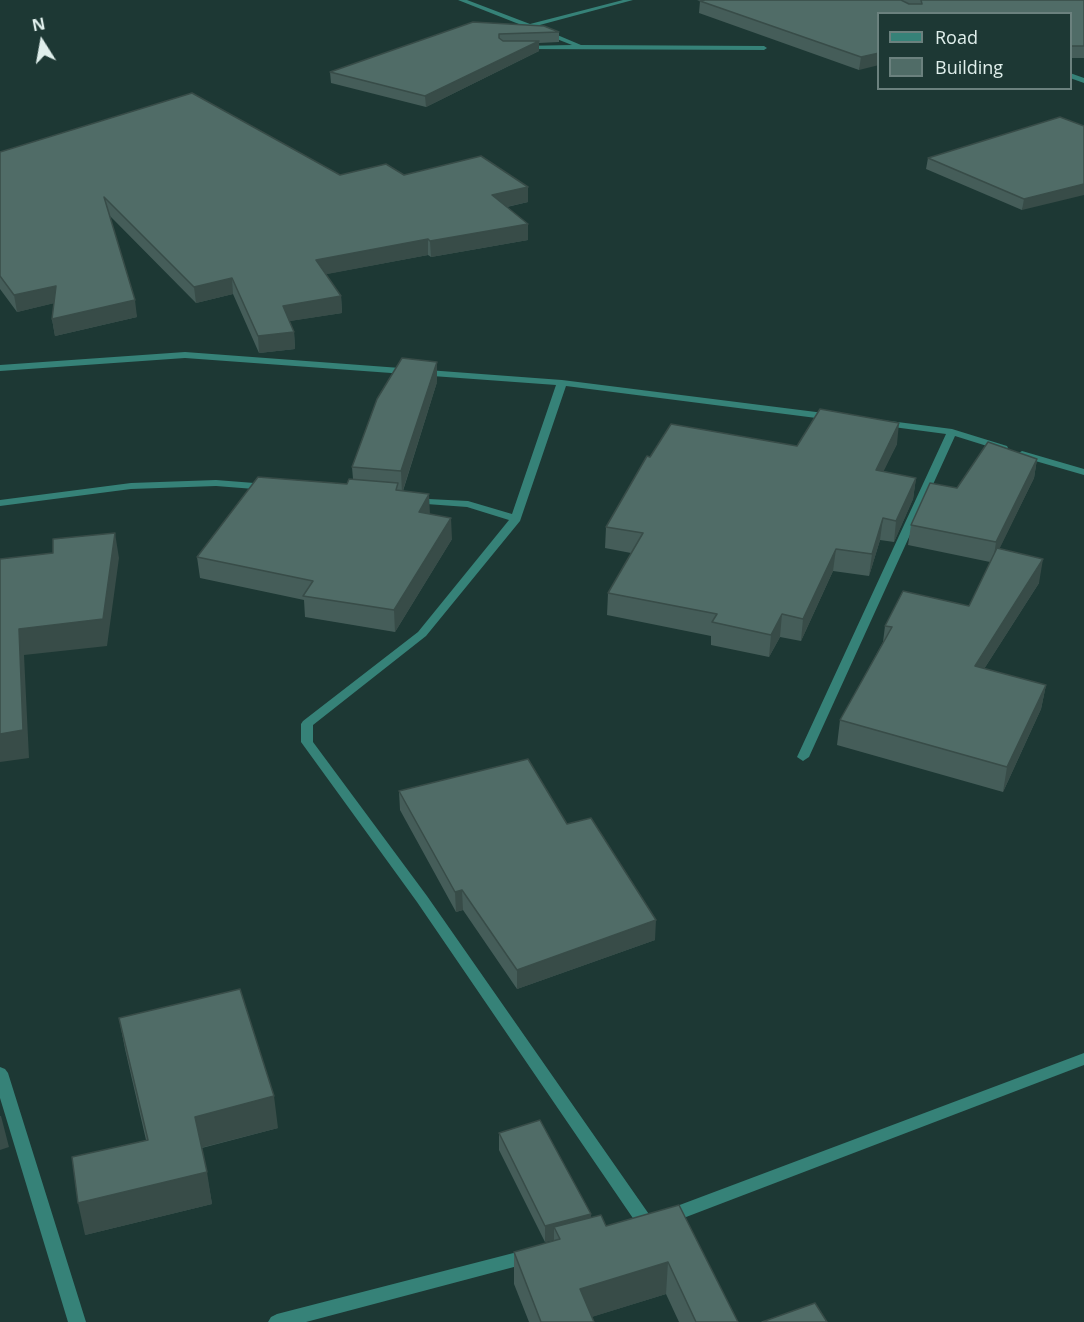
<!DOCTYPE html>
<html>
<head>
<meta charset="utf-8">
<style>
  body { margin:0 }
  #map { position:relative; width:1084px; height:1322px; overflow:hidden; background:#1d3834; font-family:"Open Sans",sans-serif }
  canvas { display:block }
  .legend { position:absolute; left:877px; top:12px; width:195px; height:78px; box-sizing:border-box; background:#1d3834; border:2px solid #6b817e; margin:0; padding:8px 10px; list-style:none; font-size:18px; color:#e0efec }
  .legend li { display:flex; align-items:center; gap:12px; height:30px }
  .legend b { width:30px; border:2px solid #6b817e }
  .north { position:absolute; left:12px; top:12px; width:60px; height:60px; -webkit-text-stroke:4px #1d3834; paint-order:stroke; rotate:349deg; font-size:16px; font-weight:700; line-height:24px; text-align:center; color:#e0efec }
  .north::after { content:''; display:block; margin:auto; width:21px; height:27px; background:#e0efec; clip-path:polygon(50% 0,100% 100%,50% 72%,0 100%) }
</style>
</head>
<body>
<div id="map">
<canvas width="1084" height="1322"></canvas>
<ul class="legend">
<li><b style="height:8px;background:#368278"></b>Road</li>
<li><b style="height:16px;background:#506c67"></b>Building</li>
</ul>
<div class="north">N</div>
</div>
<script>
const g = document.querySelector('canvas').getContext('2d');
g.lineJoin = 'round';
function paint(path, color) { g.fillStyle = color; g.fill(path, 'evenodd'); }
function trace(path, color, width, dash) { g.strokeStyle = color; g.lineWidth = width; g.lineCap = dash ? 'butt' : 'round'; g.setLineDash(dash || []); g.stroke(path); }
paint(new Path2D(`
  M458,0H467L530,24L623,0H633L536,26L581,45L764,46L767,48L764,50L522,49L520,48V46L572,45Z
  M1070,73L1084,78V83L1070,78Z
  M185,352L562,380L832,414L837,417L832,420L566,386L520,521L426,636L313,725V742L427,896L653,1220L655,1225L653,1230L647,1232L641,1230L417,902L301,742V724L303,721L418,632L509,520L467,507L413,503L409,502L408,500L409,498L468,501L512,514L556,385L185,358L0,371V365Z
  M882,420L952,429L1007,446L1008,448L1003,451L955,436L809,757L803,761L797,757L946,434L878,425L877,423Z
  M1022,451L1084,469V475L1018,456L1017,454Z
  M216,480L267,484L272,487L267,490L216,486L131,489L0,506V500L131,483Z
  M1084,1053V1065L673,1222L667,1224L661,1222L659,1217L661,1212Z
  M0,1067L5,1069L8,1073L86,1322H68L0,1098Z
  M529,1249L535,1251L538,1256L535,1261L529,1263L306,1322H268L271,1317L277,1314Z`), '#368278');
paint(new Path2D(`
  M697,0H1084V58H1071V14H879L859,70L699,13L700,1Z
  M473,22L559,32V42L539,43V51L426,107L331,83L330,72Z
  M1060,117L1022,210L926,169L928,158Z
  M0,152L340,175H404L528,187V202L507,207L528,240L431,257L428,255L326,274L341,296L342,313L289,321L294,332L295,349L259,353L233,294L196,303L110,216L137,317L55,336L52,319L54,303L17,312L0,289Z
  M437,382L403,491L429,494V514L452,539L395,632L305,617L304,600L200,578L197,557L347,484L353,479L352,467Z
  M897,444L883,471L916,478L913,499L894,542L880,540L869,576L833,571L801,641L780,637L769,657L711,645V636L607,615L608,593L631,553L605,548L606,527L650,457L797,446Z
  M1037,459L1034,478L999,549L1039,583L984,669L1046,685L1041,709L1003,792L837,745L840,720L883,642L885,626L969,606L990,562L908,545L911,525L957,488Z
  M399,791L567,824L655,940L517,989L463,910L456,912L400,810Z
  M119,1018L278,1128L202,1148L212,1204L85,1235L146,1140L125,1049Z
  M499,1133L591,1214V1218L606,1226L679,1205L738,1322H679L666,1294L591,1317L594,1322H529L514,1284V1252L554,1241V1240L545,1242L499,1150Z`), '#455d59');
paint(new Path2D(`
  M539,41V51L426,107L425,96Z
  M879,53V65L859,70L861,57Z
  M1084,184V195L1022,210L1024,199Z
  M528,187V202L492,210V195Z
  M528,224V240L431,257L430,241Z
  M428,239V255L317,276L316,260Z
  M232,278L233,294L196,303L194,287Z
  M56,286L59,302L17,312L14,295Z
  M341,296L342,313L284,322L283,306Z
  M135,300L137,317L55,336L52,319Z
  M294,332L295,349L259,353L258,336Z
  M437,362V382L402,493L401,471Z
  M899,423L897,444L874,491L876,470Z
  M1037,459L1034,478L993,562L996,542Z
  M916,478L913,499L894,542L896,521Z
  M429,494L430,515L419,512Z
  M451,518L452,539L395,632L394,610Z
  M883,518L880,540L869,576L872,554Z
  M115,533L119,558L107,646L24,655L29,758L0,762V734L19,629Z
  M836,549L833,571L801,641L803,619Z
  M1043,559L1039,583L970,691L975,666Z
  M782,614L780,637L769,657L771,635Z
  M1046,685L1041,709L1003,792L1007,767Z
  M462,890L463,910L456,912L455,892Z
  M656,920L655,940L517,989V970Z
  M274,1096L278,1128L200,1148L195,1117Z
  M0,1116H1L9,1147L0,1150Z
  M207,1172L212,1204L85,1235L78,1203Z
  M591,1214V1230L554,1227V1240L545,1242V1226Z
  M668,1262L666,1294L579,1321L580,1289Z`), '#384c48');
const building = new Path2D(`
  M705,0H901L909,4H922L921,0H1084V46H1071V14H879V53L861,57L700,1Z
  M473,22L544,26L559,32L499,34V38L503,41H539L425,96L330,72Z
  M192,93L340,175L386,164L404,175L481,156L528,187L492,195L528,224L430,241L428,239L316,260L341,296L283,306L294,332L258,336L232,278L194,287L104,197L135,300L52,319L56,286L14,295L0,276V152Z
  M1060,117L1084,126V184L1024,199L928,158Z
  M402,358L437,362L401,471L352,467L377,399Z
  M820,409L899,423L876,470L916,478L896,521L883,518L872,554L836,549L803,619L782,614L771,635L712,622L717,614L608,593L643,533L606,527L647,456L650,457L671,424L797,446Z
  M988,442L1037,459L996,542L911,525L930,483L957,488Z
  M258,477L347,484L349,479L398,483L396,490L429,494L419,512L451,518L394,610L303,596L313,581L197,557Z
  M115,533L103,619L19,629L23,730L0,734V559L53,553V539Z
  M997,548L1043,559L975,666L1046,685L1007,767L840,720L892,627L885,626L903,591L969,606Z
  M528,759L567,824L591,818L656,920L517,970L462,890L455,892L399,791Z
  M240,989L274,1096L195,1117L207,1172L78,1203L72,1157L148,1140L119,1018Z
  M540,1120L591,1214L545,1226L499,1133Z
  M679,1205L738,1322H696L668,1262L580,1289L594,1322H541L514,1252L560,1239L554,1227L601,1215L606,1226Z
  M815,1303L827,1322H762Z`);
paint(building, '#506c67');
trace(building, '#384c48', 1.5);
</script>
</body>
</html>
